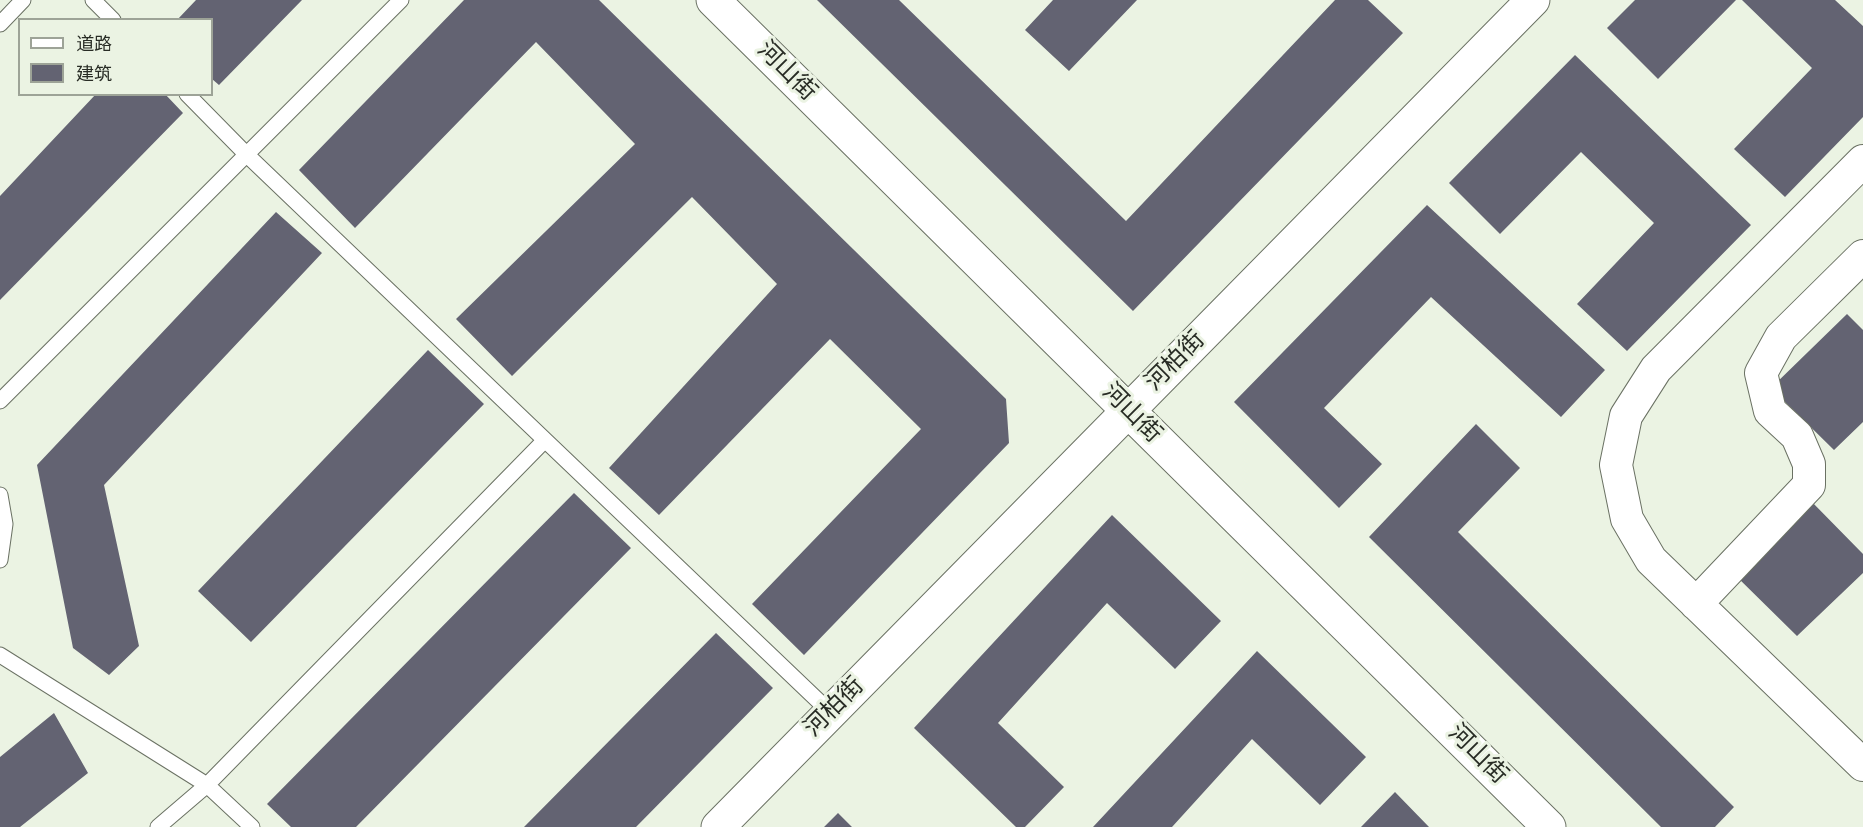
<!DOCTYPE html>
<html>
<head>
<meta charset="utf-8">
<style>
  body { margin:0 }
  #map { position:relative; width:1863px; height:827px; overflow:hidden; background:#ebf3e3; font-family:Jost,"Noto Sans SC",sans-serif }
  canvas { display:block }
  .legend { position:absolute; left:18px; top:18px; width:195px; height:78px; box-sizing:border-box; background:#ebf3e3; border:2px solid #9da397; margin:0; padding:8px 10px; list-style:none; font-size:18px; color:#282c25 }
  .legend li { display:flex; align-items:center; gap:12px; height:30px }
  .legend b { width:30px; border:2px solid #9da397 }
</style>
</head>
<body>
<div id="map">
<canvas width="1863" height="827"></canvas>
<ul class="legend">
<li><b style="height:8px;background:#fff"></b>道路</li>
<li><b style="height:16px;background:#636372"></b>建筑</li>
</ul>
</div>
<script>
const g = document.querySelector('canvas').getContext('2d');
g.lineJoin = 'round';
function paint(path, color) { g.fillStyle = color; g.fill(path, 'evenodd'); }
function trace(path, color, width, dash) { g.strokeStyle = color; g.lineWidth = width; g.lineCap = dash ? 'butt' : 'round'; g.setLineDash(dash || []); g.stroke(path); }
function drawText(font, color, halo, rows, align = 'center') {
  g.font = font + ' Jost,"Noto Sans SC",sans-serif'; g.lineWidth = 6; g.setLineDash([]); g.textBaseline = 'middle'; g.strokeStyle = halo; g.fillStyle = color; for (const [text, x, y, turn = 0] of rows) {
    g.save(); g.translate(x, y); g.rotate((+turn || 0) * Math.PI / 180); g.textAlign = isNaN(turn) ? turn : align; if (halo) g.strokeText(text, 0, 0); g.fillText(text, 0, 0); g.restore();
  }
}
paint(new Path2D(`
  M196,0H302L219,85L212,79V20H177Z
  M464,0H599L1006,399L1009,443L804,655L752,604L921,429L830,339L659,515L609,468L777,284L692,197L512,376L456,319L635,144L536,42L355,228L299,170Z
  M817,0H899L1126,221L1335,0H1368L1403,33L1133,311Z
  M1053,0H1137L1069,71L1025,30Z
  M1635,0H1736L1658,79L1607,28Z
  M1742,0H1835L1863,26V117L1785,197L1734,149L1812,68Z
  M1575,55L1751,225L1627,351L1577,304L1654,223L1581,152L1500,234L1449,183Z
  M96,94H165L183,113L0,300V196Z
  M1427,205L1605,370L1561,417L1431,297L1324,408L1382,464L1339,508L1234,402Z
  M276,212L322,253L104,485L139,646L109,675L73,648L37,465Z
  M1847,314L1863,330V422L1834,450L1771,388Z
  M428,350L484,404L251,642L198,591Z
  M1476,424L1520,468L1458,532L1734,807L1715,827H1661L1369,537Z
  M574,493L631,548L356,827H291L267,804Z
  M1810,500L1863,554V573L1797,636L1734,574Z
  M1112,515L1221,621L1175,669L1107,603L998,723L1064,787L1025,827H1016L914,728Z
  M716,633L773,688L636,827H524Z
  M1257,651L1366,757L1320,805L1252,739L1172,827H1093Z
  M54,713L88,773L20,827H0V757Z
  M1395,792L1429,827H1361Z
  M838,813L852,827H824Z`), '#636372');
const service = new Path2D(`
  M93,0L113,20
  M0,24L23,0
  M187,94L246,154L545,440L207,785L252,827
  M0,401L401,0
  M545,440L831,713
  M0,495L5,524L0,560
  M0,655L207,785L158,827`);
const minor = new Path2D(`
  M1863,161L1656,369L1626,416L1616,465L1627,519L1651,560L1863,765
  M1696,604L1809,485V464L1797,436L1770,411L1761,373L1781,337L1863,256`);
const tertiary = new Path2D(`
  M713,0L1549,827
  M718,827L1533,0`);
trace(service, '#6a7163', 17);
trace(minor, '#6a7163', 34);
trace(tertiary, '#6a7163', 35);
trace(service, '#fff', 15);
trace(minor, '#fff', 32);
trace(tertiary, '#fff', 33);
drawText('24px', '#282c25', '#ebf3e3', [
  ["河山街",786,72,45],
  ["河柏街",1176,362,-45],
  ["河山街",1131,414,45],
  ["河柏街",835,708,-45],
  ["河山街",1477,755,45]
]);
</script>
</body>
</html>
